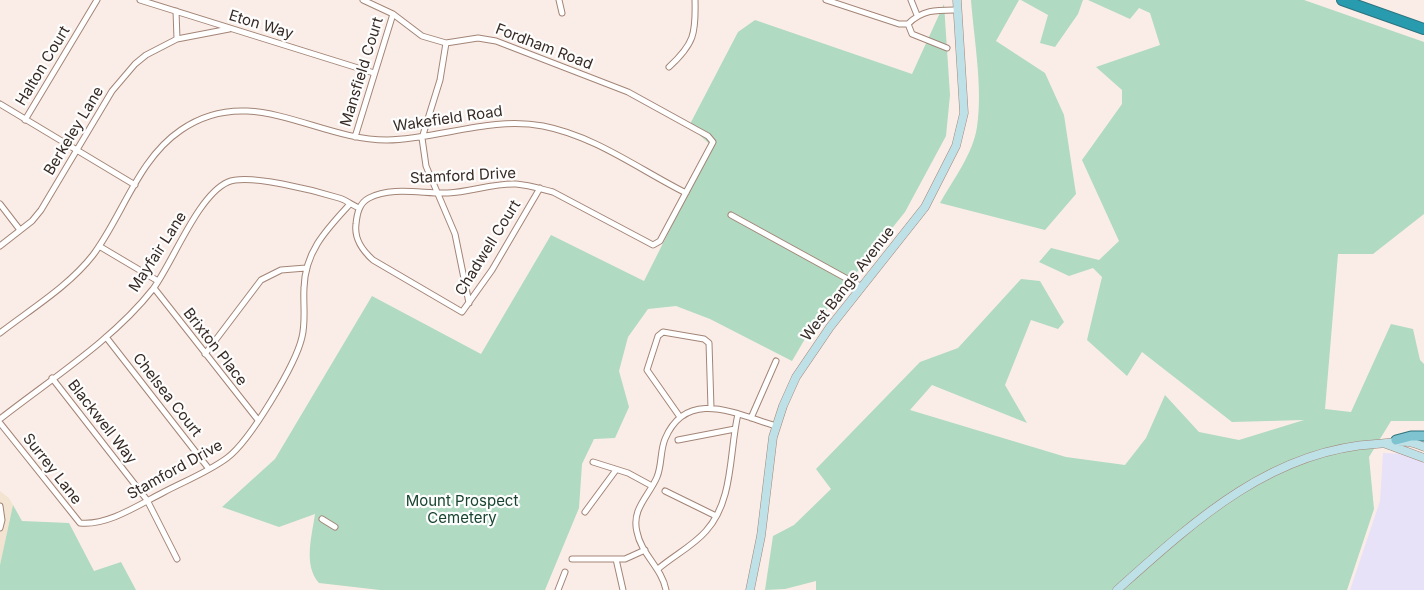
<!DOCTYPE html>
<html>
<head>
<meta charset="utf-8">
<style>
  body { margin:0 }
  canvas { display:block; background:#faede7 }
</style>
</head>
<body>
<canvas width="1424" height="590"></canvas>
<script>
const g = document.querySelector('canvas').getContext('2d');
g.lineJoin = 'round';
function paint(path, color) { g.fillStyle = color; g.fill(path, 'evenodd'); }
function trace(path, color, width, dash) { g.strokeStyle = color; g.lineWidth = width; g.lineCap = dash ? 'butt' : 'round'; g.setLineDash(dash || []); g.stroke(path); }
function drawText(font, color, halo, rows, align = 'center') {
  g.font = font + ' Inter,sans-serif'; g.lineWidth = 4.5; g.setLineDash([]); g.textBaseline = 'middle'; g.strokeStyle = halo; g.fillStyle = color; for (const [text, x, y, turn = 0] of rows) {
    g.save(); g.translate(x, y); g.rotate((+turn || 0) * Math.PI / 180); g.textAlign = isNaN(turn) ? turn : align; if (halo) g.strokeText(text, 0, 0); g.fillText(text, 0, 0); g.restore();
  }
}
paint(new Path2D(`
  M1383,453L1408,454L1424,463V590H1350L1380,501Z`), '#e8e2f8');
paint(new Path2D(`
  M0,491L9,498L13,505L0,565Z`), '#f3e4d1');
paint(new Path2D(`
  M971,0H1019L996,41L1045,73L1064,115L1076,194L1045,230L940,203C953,180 973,154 977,127C983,88 974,40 971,0Z
  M1021,0H1083L1078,14L1055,47L1040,43L1048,15Z
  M1088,0H1304L1424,42V214L1373,254H1338L1325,409L1351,412L1391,324L1413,329L1420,360L1424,364V421H1391L1369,457L1374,509L1347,590H816V581L785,589L765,590L773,536L794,525L831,489L816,469L920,362L958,348L1021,279L1040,281L1064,322L1058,329L1031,320L1005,385L1027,423L932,385L910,410L1066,457L1125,465L1146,438L1165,395L1199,432L1239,440L1304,420L1232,422L1142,352L1127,376L1087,340L1102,277L1093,268L1069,276L1039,262L1051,248L1099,260L1119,241L1082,160L1122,104V90L1096,67L1160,45L1150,13L1139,8L1130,19Z
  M944,4L950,95L946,136L905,212L809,332L792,361L710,319L676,306L648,309L628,337L619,371L629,407L615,438L594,439L582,464L579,508L545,590H380L319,583C303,565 312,536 315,514L279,527L222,507L275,459L372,296L481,354L551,235L644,281L712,146L689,126L738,32L755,20L912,74Z
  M13,505L22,521L69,523L94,571L121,562L136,590H0V565Z`), '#b0dac1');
const street = new Path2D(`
  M140,0L374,73
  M363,0L393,14L422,36L446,43L478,38L496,41L628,92L708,136L713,142L660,241L653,245L553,192C541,189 529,185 516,184C493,183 471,192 448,193C423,194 392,186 369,198C359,203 357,214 356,224C354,239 362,250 373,260L462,312L492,270L540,188
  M559,0L562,13
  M826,0L899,24H908C923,9 938,10 958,10
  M911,0L917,15
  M176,11L177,39
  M908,24L912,34L947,48
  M446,43L440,80L422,138L426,166L455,234L469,303
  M669,67C694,44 696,34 695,0
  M0,104L135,185
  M25,120L97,0
  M355,137L393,14
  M0,204L20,230
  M731,215L862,287
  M0,246L32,221L41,210L112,91L135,64L146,55L177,39L229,29
  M99,246L158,281
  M154,288L258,420
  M0,333C31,309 69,286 93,255C123,215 138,159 181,130C251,82 315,140 387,140C440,139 490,116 543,126C595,136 640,170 686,193
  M106,337L209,469
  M205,354L261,280L281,270L306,268
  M52,378L147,500L177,559
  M680,417L647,370L658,336L663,332L704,339L709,343L711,408
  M751,418L776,361
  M0,419C51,379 113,340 153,289C173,262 198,195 228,182C248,173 316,191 339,198C346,200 352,205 359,208
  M0,423L80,523C108,526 140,504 164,492C185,481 208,472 227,458C250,441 296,364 302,337C306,321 303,304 304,288C305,251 327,229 350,204
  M678,440L735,429
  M593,462L628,473L652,486
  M665,491L716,516
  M0,506L2,520L0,528
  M585,512L616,470
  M322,519L335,527
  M572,559H625L645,550
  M616,559L623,590
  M658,569C673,556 693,546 706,531C734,500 729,452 738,414
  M558,590L565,572
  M666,590C662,568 641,554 637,532C631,509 649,496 657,477C662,465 660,451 665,439C687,387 738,415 776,426`);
const secondary = new Path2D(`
  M1386,444L1424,458
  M750,590L761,536L773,437L783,406L796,377L830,327L925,207L956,146L964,113L957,0
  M1117,590C1192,523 1270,450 1376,444C1395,443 1405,438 1424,447`);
const primary = new Path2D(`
  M1396,440L1411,436H1424`);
const highway = new Path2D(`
  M1342,0L1424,29`);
trace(street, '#a38577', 7);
trace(secondary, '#a38577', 9);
trace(primary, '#2d737e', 11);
trace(highway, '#2d737e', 12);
trace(street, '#fff', 5);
trace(secondary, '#bee1e7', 8);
trace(primary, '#7ec3cf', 9);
trace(highway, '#289baf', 10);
drawText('15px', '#362a24', '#fdfdfd', [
  ["Eton Way",261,25,17],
  ["Fordham Road",544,47,21],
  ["Halton Court",43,66,-59],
  ["Mansfield Court",362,72,-73],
  ["Wakefield Road",448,119,-8],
  ["Berkeley Lane",74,131,-59],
  ["Stamford Drive",463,176,-3],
  ["Chadwell Court",488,248,-58],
  ["Mayfair Lane",158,252,-57],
  ["West Bangs Avenue",848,284,-52],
  ["Brixton Place",215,347,52],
  ["Chelsea Court",167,395,52],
  ["Blackwell Way",102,422,52],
  ["Surrey Lane",52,469,52],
  ["Stamford Drive",175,470,-29]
]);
drawText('15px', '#17442f', '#fdfdfd', [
  ["Mount Prospect",462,501],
  ["Cemetery",462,518]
]);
</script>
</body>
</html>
